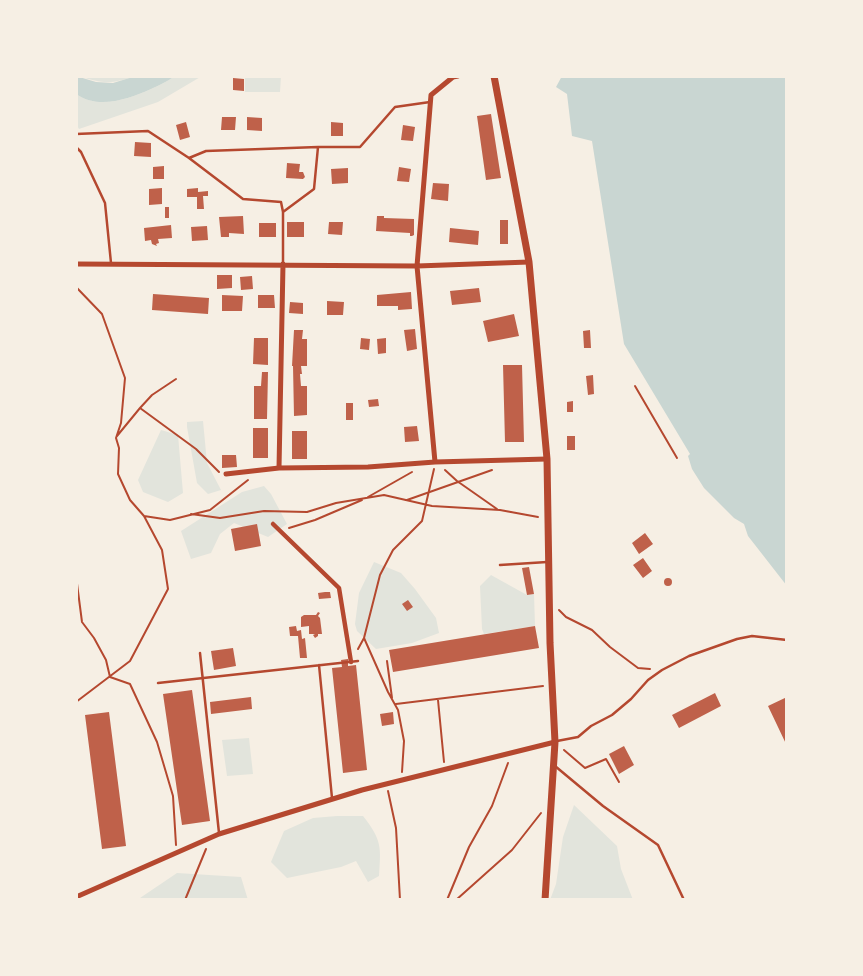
<!DOCTYPE html>
<html>
<head>
<meta charset="utf-8">
<style>
  body { margin:0 }
  #map { position:relative; width:863px; height:976px; overflow:hidden; background:#f6efe4; font-family:Commissioner,sans-serif }
  canvas { display:block }
  .frame { position:absolute; inset:0; border:78px solid #f6efe4; pointer-events:none }
</style>
</head>
<body>
<div id="map">
<canvas width="863" height="976"></canvas>
<div class="frame"></div>
</div>
<script>
const g = document.querySelector('canvas').getContext('2d');
g.lineJoin = 'round';
function paint(path, color) { g.fillStyle = color; g.fill(path, 'evenodd'); }
function trace(path, color, width, dash) { g.strokeStyle = color; g.lineWidth = width; g.lineCap = dash ? 'butt' : 'round'; g.setLineDash(dash || []); g.stroke(path); }
paint(new Path2D(`
  M79,76H136C111,84 104,84 79,76Z
  M175,76H202L158,102L79,129L76,124V94C99,110 128,99 151,89C159,85 167,82 175,76Z
  M245,76H281L280,92H245Z
  M203,421L207,463L221,490L208,494L197,483L187,427V422Z
  M161,430L178,435L183,493L168,502L143,492L138,480Z
  M264,486L271,494L287,524L268,537L234,523L220,534L211,553L191,559L181,531L242,492Z
  M374,562L401,573L415,589L436,618L439,633L412,643L376,649L357,631L355,624L359,593Z
  M491,575L527,595L534,594L535,626L484,634L482,629L480,586Z
  M249,738L253,774L227,776L222,740Z
  M574,805L617,846L621,869L633,900H550L556,884L563,837Z
  M337,816H363C382,840 381,847 379,876L368,882L356,861L341,867L287,878L271,862L284,831L313,818Z
  M177,873L241,877L248,900H141L140,898Z`), '#e2e4dc');
paint(new Path2D(`
  M76,76L96,82L113,83L136,76H175C167,82 159,85 151,89C128,99 99,110 76,94Z
  M562,76H787V586L748,536L744,524L734,518L704,488L692,469L688,456L690,454L624,344L592,141L572,136L567,94L556,87Z`), '#c9d6d2');
paint(new Path2D(`
  M233,78L244,79V91L233,90Z
  M491,114L501,178L486,180L477,116Z
  M222,117H236L235,130H221Z
  M247,117L262,118V131L247,130Z
  M186,122L190,137L180,140L176,125Z
  M331,122L343,123V136H331Z
  M403,125L415,127L413,141L401,140Z
  M135,142L151,143V157L134,156Z
  M287,163L300,164L299,172H303L305,177L303,179L286,178Z
  M164,166V179H153V167Z
  M399,167L411,169L409,182L397,181Z
  M348,168V183L332,184L331,169Z
  M433,183L449,184L448,201L431,199Z
  M162,188V204L149,205V189Z
  M198,188V192L208,191V196H203L204,209H197V197H187V189Z
  M165,207H169V218H165Z
  M243,216L244,234L229,233V237H221L219,217Z
  M377,216H384V218L414,219V235L412,236H410V233L376,231Z
  M500,220H508V244H500Z
  M287,222H304V237H287Z
  M329,222H343L342,235L328,234Z
  M259,223H276V237H259Z
  M171,225L172,238L158,239L159,243L156,244L157,246L152,244L151,240L145,241L144,228Z
  M207,226L208,240L192,241L191,227Z
  M450,228L479,231L478,245L449,242Z
  M217,275H232V288L217,289Z
  M252,276L253,289L241,290L240,277Z
  M479,288L481,302L452,305L450,291Z
  M411,292L412,309L398,310V306H377V295Z
  M153,294L209,298L208,314L152,310Z
  M222,295L243,296L242,311H222Z
  M258,295H274L275,308H258Z
  M327,301L344,302L343,315H327Z
  M290,302L303,303V314L289,313Z
  M514,314L519,336L488,342L483,321Z
  M415,329L417,349L407,351L404,330Z
  M294,330H303L302,339H307V366H301L302,374H300L301,386H307V415L294,416L293,366H292Z
  M590,330L591,348H584L583,331Z
  M254,338H268V365L253,364Z
  M361,338L370,339L369,350L360,349Z
  M386,338V353L378,354L377,339Z
  M503,365H522L524,442H505Z
  M262,372H268L267,419H254V386H261Z
  M593,375L594,394L588,395L586,376Z
  M378,399L379,406L369,407L368,400Z
  M573,401V412H567V402Z
  M346,403H353V420H346Z
  M417,426L419,441L405,442L404,427Z
  M253,428H268V458H253Z
  M292,431H307V459H292Z
  M567,436H575V450H567Z
  M222,455H236L237,467L222,468Z
  M257,524L261,546L235,551L231,529Z
  M645,533L653,544L639,554L632,543Z
  M643,558L652,571L643,578L633,565Z
  M529,567L534,594L527,595L522,568Z
  M664 582a4 4 0 1 1 8 0a4 4 0 1 1-8 0Z
  M325,592H330L331,598L319,599L318,593Z
  M408,600L413,607L407,611L402,604Z
  M318,612L320,613L318,616L320,618L322,634H318V636L315,638L313,635L315,634H309V626L301,627V617L304,615H316Z
  M296,626L297,631L301,630L302,639L305,638L307,658H300L298,636H290L289,627Z
  M535,626L539,648L393,672L389,650Z
  M233,648L236,666L214,670L211,651Z
  M348,659V666L356,665L367,770L343,773L332,668L342,667L341,660Z
  M192,690L210,821L182,825L163,694Z
  M715,693L721,706L679,728L672,715Z
  M251,697L252,709L211,714L210,702Z
  M787,697V746L768,706Z
  M109,712L126,846L102,849L85,715Z
  M393,712L394,724L382,726L380,714Z
  M624,746L634,765L619,774L609,754Z`), '#bf614a');
trace(new Path2D(`
  M76,287L102,314L125,378L121,423L116,438L119,448L118,474L130,500L144,516L162,550L168,589L130,661L76,702
  M635,386L677,458
  M140,408L196,449L219,472
  M117,436L140,408L152,395L176,379
  M445,470L457,481L497,509
  M368,497L412,472
  M407,500L492,470
  M191,514L220,518L264,511L307,512L336,503L384,495L432,506L500,510L538,517
  M144,516L170,520L210,510L248,480
  M289,528L315,520L362,500
  M76,576L82,622L94,638L106,660L110,677L130,684L157,742L173,796L176,845
  M559,610L566,617L592,630L610,647L638,668L650,669
  M358,649L364,638
  M387,661L392,698
  M438,700L444,762
  M396,704L543,686
  M564,750L585,768L606,759L619,782
  M402,772L404,741L398,710L388,692L364,638L380,575L393,550L422,521L434,469
  M388,791L396,828L400,900
  M185,900L206,849
  M447,900L469,847L492,806L508,763
  M456,900L512,850L541,813`), '#b5482f', 2);
trace(new Path2D(`
  M76,134L148,131L189,158L243,199L281,202L283,212V264
  M76,147L81,152L105,203L111,263
  M189,158L206,151L318,147
  M283,212L314,189L318,147H360L395,107L430,102
  M500,565L547,562
  M200,653L219,833
  M319,665L332,798
  M158,683L358,661
  M557,741L578,737L591,726L612,715L631,699L648,680L662,670L689,656L737,639L752,636L787,640
  M555,766L603,806L658,845L684,900`), '#b5482f', 2.5);
trace(new Path2D(`
  M273,524L339,588L351,662`), '#b5482f', 4.5);
trace(new Path2D(`
  M76,264L417,266L529,262
  M435,462L417,266L431,95L453,77L458,76
  M279,468L283,264
  M226,474L279,468L368,467L435,462L547,459
  M76,897L219,834L362,790L555,742`), '#b5482f', 5);
trace(new Path2D(`
  M494,76L529,262L547,459L550,643L555,742L545,900`), '#b5482f', 7);
</script>
</body>
</html>
